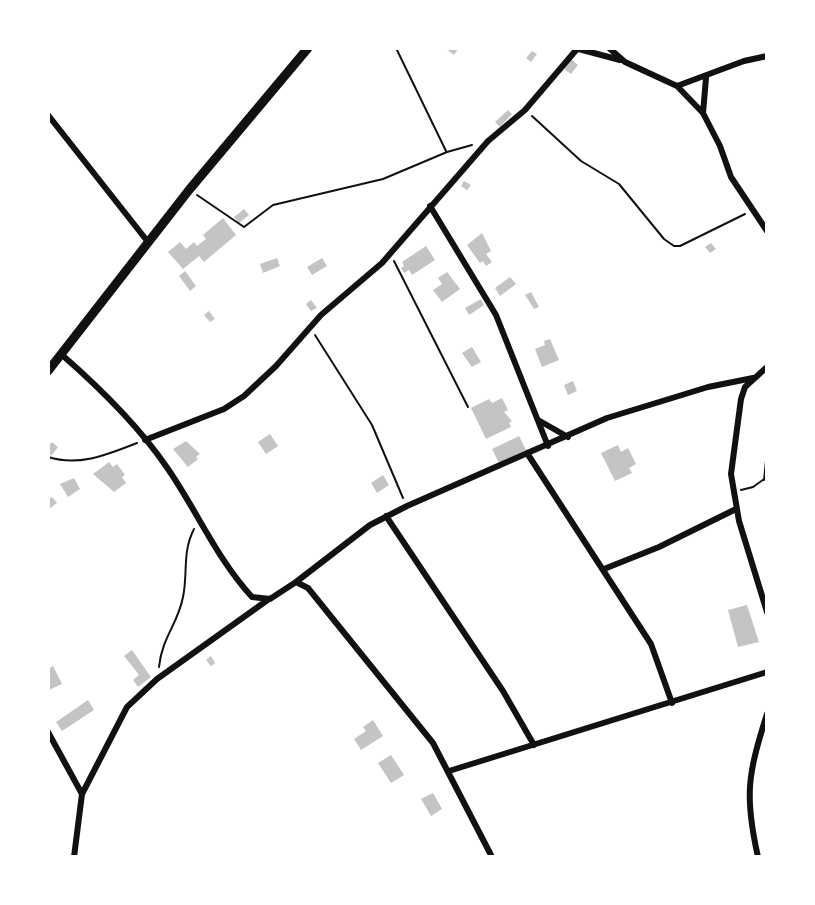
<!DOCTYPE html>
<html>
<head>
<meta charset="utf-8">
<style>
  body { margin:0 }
  #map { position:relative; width:815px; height:905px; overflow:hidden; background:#fff; font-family:"Exo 2",sans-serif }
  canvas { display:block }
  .frame { position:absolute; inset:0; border:50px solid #fff; pointer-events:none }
</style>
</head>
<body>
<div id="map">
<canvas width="815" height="905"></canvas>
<div class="frame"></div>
</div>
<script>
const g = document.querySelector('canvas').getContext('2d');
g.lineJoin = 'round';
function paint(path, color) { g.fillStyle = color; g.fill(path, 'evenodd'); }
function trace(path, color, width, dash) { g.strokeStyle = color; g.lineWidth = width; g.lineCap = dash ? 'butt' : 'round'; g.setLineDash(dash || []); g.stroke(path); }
paint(new Path2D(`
  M445,48H456L458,49L454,55Z
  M532,51L537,54L531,62L526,58Z
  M571,59L578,65L571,74L564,69Z
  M508,110L512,114L500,127L495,122Z
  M464,181L471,185L467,190L461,186Z
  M244,209L249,215L239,223L234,217Z
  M223,218L236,235L204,262L199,256L183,269L168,252L180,242L186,249L194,242L197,246L206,239L203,235Z
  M482,233L491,251L486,254L492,262L486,266L483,261L480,263L467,245Z
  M711,243L716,249L710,253L705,247Z
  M426,246L435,260L412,275L409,270L404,273L401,268L404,266L402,262Z
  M277,258L280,266L263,273L260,264Z
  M322,258L327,266L312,275L307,267Z
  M185,271L196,286L190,291L179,276Z
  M447,272L460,289L442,302L433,290L442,284L438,278Z
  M510,277L516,284L500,296L495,288Z
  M531,292L539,307L534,309L525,295Z
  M481,299L484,305L469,315L465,308Z
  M311,300L317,308L311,311L306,304Z
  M209,311L215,319L210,322L204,315Z
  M550,339L559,360L542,367L535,349L545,345L544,341Z
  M472,347L481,362L472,367L462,353Z
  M573,381L577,391L568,395L564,385Z
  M502,398L508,410L504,412L512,421L509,423L511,427L486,439L471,408L489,399L492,403Z
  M270,434L278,446L266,454L258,442Z
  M519,436L526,450L499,463L492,449Z
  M186,441L200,454L196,457L198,459L188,467L173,449Z
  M52,442L58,447L51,456L48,447Z
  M618,445L621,452L628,448L636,464L629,468L632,473L615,481L601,453Z
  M109,462L113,467L117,464L125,475L122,477L126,483L114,492L93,474Z
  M383,475L389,485L377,493L371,483Z
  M74,478L80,489L68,497L60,484Z
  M52,497L57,503L48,510V500Z
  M747,605L759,642L738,647L728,610Z
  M132,650L151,677L138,687L133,680L139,675L124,656Z
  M211,656L215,663L211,666L206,660Z
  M53,666L62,684L49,690L48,669Z
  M88,700L94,710L62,731L56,722Z
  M373,720L383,736L361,750L354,739L366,731L363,727Z
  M391,755L404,775L391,783L378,763Z
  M433,793L442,809L431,816L421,799Z`), '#c4c4c4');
trace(new Path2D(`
  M396,48L446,151
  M532,116L581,161L619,184L664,239L674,246H680L745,214
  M197,195L244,227L273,205L383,179L447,152L472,145
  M394,261L468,407
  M315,335L372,425L403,498
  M48,457C80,467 108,454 137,443
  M764,480L767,451
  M741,490L753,487L767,477
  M159,667C162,637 178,624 183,597C188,574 182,552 194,529`), '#111', 2);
trace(new Path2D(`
  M575,48L620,60
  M609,48L625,62L677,86L703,113L720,146L731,177L767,231
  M677,86L744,61L767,56
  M703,113L706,78
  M48,115L148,242
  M430,206L496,315L548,446
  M61,354C100,388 139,426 168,469C197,511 217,559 252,597L270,599L296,582L308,588L433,743L492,857
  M767,367L745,387L741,399L731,474L739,521L767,612
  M538,420L568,437
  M145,440L224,409L244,396L276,366L321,315L382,263L488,141L525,110L577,49
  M527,453L651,644L672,703
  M386,516L503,691L534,745
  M604,569L659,547L736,509
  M296,582L370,525L407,506L607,418L708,387L753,378
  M48,732L82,794
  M449,771L767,672
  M74,857L82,794L127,707L157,679L269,599
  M758,857C744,795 748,774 767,714`), '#111', 6);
trace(new Path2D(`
  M48,371L189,190L308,48`), '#111', 9);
</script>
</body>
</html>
